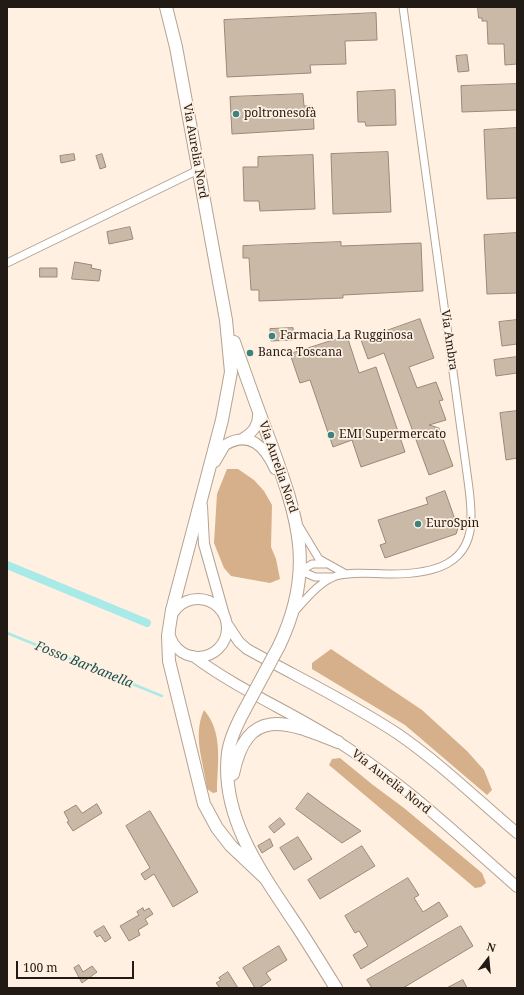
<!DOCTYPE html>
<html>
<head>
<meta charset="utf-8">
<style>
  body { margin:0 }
  #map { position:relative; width:524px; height:995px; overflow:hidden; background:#fff0e1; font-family:"Noto Serif",serif }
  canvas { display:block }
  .frame { position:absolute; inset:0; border:8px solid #221b15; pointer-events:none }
  .north { position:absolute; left:468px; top:939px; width:40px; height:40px; -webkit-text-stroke:3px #fff0e1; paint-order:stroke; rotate:16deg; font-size:11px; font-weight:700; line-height:16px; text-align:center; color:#221b15 }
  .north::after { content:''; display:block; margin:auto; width:14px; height:18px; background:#221b15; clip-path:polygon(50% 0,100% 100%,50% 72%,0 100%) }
  .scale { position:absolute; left:16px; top:961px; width:118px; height:18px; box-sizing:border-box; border:2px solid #221b15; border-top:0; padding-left:5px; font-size:12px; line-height:14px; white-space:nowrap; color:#221b15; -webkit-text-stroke:3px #fff0e1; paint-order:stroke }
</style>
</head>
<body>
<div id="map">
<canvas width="524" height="995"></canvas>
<div class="frame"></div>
<div class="north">N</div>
<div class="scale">100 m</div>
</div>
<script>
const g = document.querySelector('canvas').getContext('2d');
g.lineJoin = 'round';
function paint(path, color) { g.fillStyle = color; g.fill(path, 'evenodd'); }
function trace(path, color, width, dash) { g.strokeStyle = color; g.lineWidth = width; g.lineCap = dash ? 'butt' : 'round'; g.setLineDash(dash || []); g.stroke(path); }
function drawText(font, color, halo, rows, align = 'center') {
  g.font = font + ' "Noto Serif",serif'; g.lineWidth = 3.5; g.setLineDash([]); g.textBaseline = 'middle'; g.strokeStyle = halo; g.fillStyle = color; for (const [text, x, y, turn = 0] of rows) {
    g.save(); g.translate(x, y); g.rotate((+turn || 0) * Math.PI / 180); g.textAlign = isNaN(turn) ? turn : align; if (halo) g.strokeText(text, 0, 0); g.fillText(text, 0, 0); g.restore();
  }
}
paint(new Path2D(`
  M227,469H238L254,480L264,491L272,505L271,547L276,559L280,579L270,583L231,576L224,568L214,543L217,494Z
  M331,649L422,710L467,751L484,770L492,790L487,795L405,725L312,669V663Z
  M204,710C224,733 217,764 217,792L213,793L207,789C204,763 192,736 204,710Z
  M340,758L373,785L404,808L482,873L486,883L481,887L475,888L329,765L332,759Z`), '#d5b08b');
trace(new Path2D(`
  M7,633L162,696`), '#a8eae8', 2.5);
trace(new Path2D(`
  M7,565L147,623`), '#a8eae8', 8);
const building = new Path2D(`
  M478,7H517V64L505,65L504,44H488L487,21H482V18H479Z
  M376,13L377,40L345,41L346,64L310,65L311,73L227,77L224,20Z
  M467,55L469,71L458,72L456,56Z
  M517,84V110L462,112L461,86Z
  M395,90L396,125L366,126L365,122H358L357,92Z
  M303,94L304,106H313L314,129L232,134L230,97Z
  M517,128V198L487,199L484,130Z
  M388,152L391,212L333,214L331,154Z
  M74,154L75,160L61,163L60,156Z
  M102,154L106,167L100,169L96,156Z
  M313,155L315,209L260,211L259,201H244L243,167H258V157Z
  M130,227L133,239L109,244L107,232Z
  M517,233V293L487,294L484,235Z
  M341,242V246L421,243L423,291L343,295V298L259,301V290H251L249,258H243V246Z
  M75,262L92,265L91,268L101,270L99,281L72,279Z
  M40,268H57V277H40Z
  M420,319L434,358L409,367L417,388L436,382L443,400L439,401L446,420L429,425L439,428L453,466L429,475L384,353L368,359L361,340Z
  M517,320V344L502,346L499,322Z
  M293,328L294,340L271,341L270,329Z
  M347,336L359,373L376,367L405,452L361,467L352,440L333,447L310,380L300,383L290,354Z
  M517,357V373L496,376L494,360Z
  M517,411V458L506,460L500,413Z
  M445,491L458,528L456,534L385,558L380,545L386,543L378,520L428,504L426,498Z
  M308,793L324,805L361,831L342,843L296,809Z
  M97,804L102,813L73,831L67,822L69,821L64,812L76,805L82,813Z
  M150,811L198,892L173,907L154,874L145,880L141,874L150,868L126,826Z
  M280,818L285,824L274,833L269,827Z
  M298,837L312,859L294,870L280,848Z
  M270,839L273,846L262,853L258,846Z
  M362,846L375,866L320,899L308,880Z
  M408,878L419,895L414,898L423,912L439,902L448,916L361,969L353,955L368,946L359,931L355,933L345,916Z
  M143,908L144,911L149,908L153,914L145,919L148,924L138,930L140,935L129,941L120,926L139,915L137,912Z
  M104,926L111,938L105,942L100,935L97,937L94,932Z
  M461,926L473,946L403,988H372L367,980Z
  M279,946L287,960L266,973L271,980L259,988H255L243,968Z
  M79,965L83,972L92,966L97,972L82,983L74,968Z
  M228,972L238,988H220L216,983L221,980L219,978Z
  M463,980L467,988H447Z`);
paint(building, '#cab9a7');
trace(building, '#998978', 1);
const minor = new Path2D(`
  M7,263L198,170
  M299,526L319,559L346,574
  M325,564H312L301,571L315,577H332
  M294,612C306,599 319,582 336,576C353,571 373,574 391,574C432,574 473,566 471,515C471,498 468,482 466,466L403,7`);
const secondary = new Path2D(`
  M242,439C254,432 259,425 258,411
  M215,462L225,445C250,430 265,447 275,469
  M202,506L204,544L224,615
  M169 628a29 29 0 1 1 58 0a29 29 0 1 1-58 0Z
  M227,624L239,642L247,649C297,677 350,702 398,734C440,763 478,800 517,833
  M193,656C241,692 297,714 346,747C408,787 462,839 517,887`);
const primary = new Path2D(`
  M166,7L176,47L226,320L231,372L222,420L172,610L168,636L169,661L204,804L217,828L231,846L266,879
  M234,342C246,376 258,410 271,444C298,519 316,569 279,646
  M244,711C237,724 230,738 228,753C220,818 263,875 297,926C310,946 323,967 336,988
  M233,774C247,704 288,722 338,742`);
trace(minor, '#b4a392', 9);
trace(secondary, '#b4a392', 12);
trace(primary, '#b4a392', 14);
trace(minor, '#fff', 7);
trace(secondary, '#fff', 10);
trace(primary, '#fff', 12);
const primaryBridge = new Path2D(`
  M244,711L279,646`);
trace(primaryBridge, '#b4a392', 14, []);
trace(primaryBridge, '#fff', 12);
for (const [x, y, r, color] of [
  [236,114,4,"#3b8381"],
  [272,336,4,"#3b8381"],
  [250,353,4,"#3b8381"],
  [331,435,4,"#3b8381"],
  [418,524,4,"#3b8381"]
]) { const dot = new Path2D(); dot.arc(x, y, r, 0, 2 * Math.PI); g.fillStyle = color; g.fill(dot); trace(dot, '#fff0e1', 1.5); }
drawText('12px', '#221b15', '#fff0e1', [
  ["poltronesofà",244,114],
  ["Farmacia La Rugginosa",280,336],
  ["Banca Toscana",258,353],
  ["EMI Supermercato",339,435],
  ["EuroSpin",426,524]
], 'left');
drawText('12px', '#221b15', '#fff0e1', [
  ["Via Aurelia Nord",195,151,80],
  ["Via Ambra",449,340,82],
  ["Via Aurelia Nord",278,467,71],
  ["Via Aurelia Nord",391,782,38]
]);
drawText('italic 13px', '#17504f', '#fff0e1', [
  ["Fosso Barbanella",84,665,22]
]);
</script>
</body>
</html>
